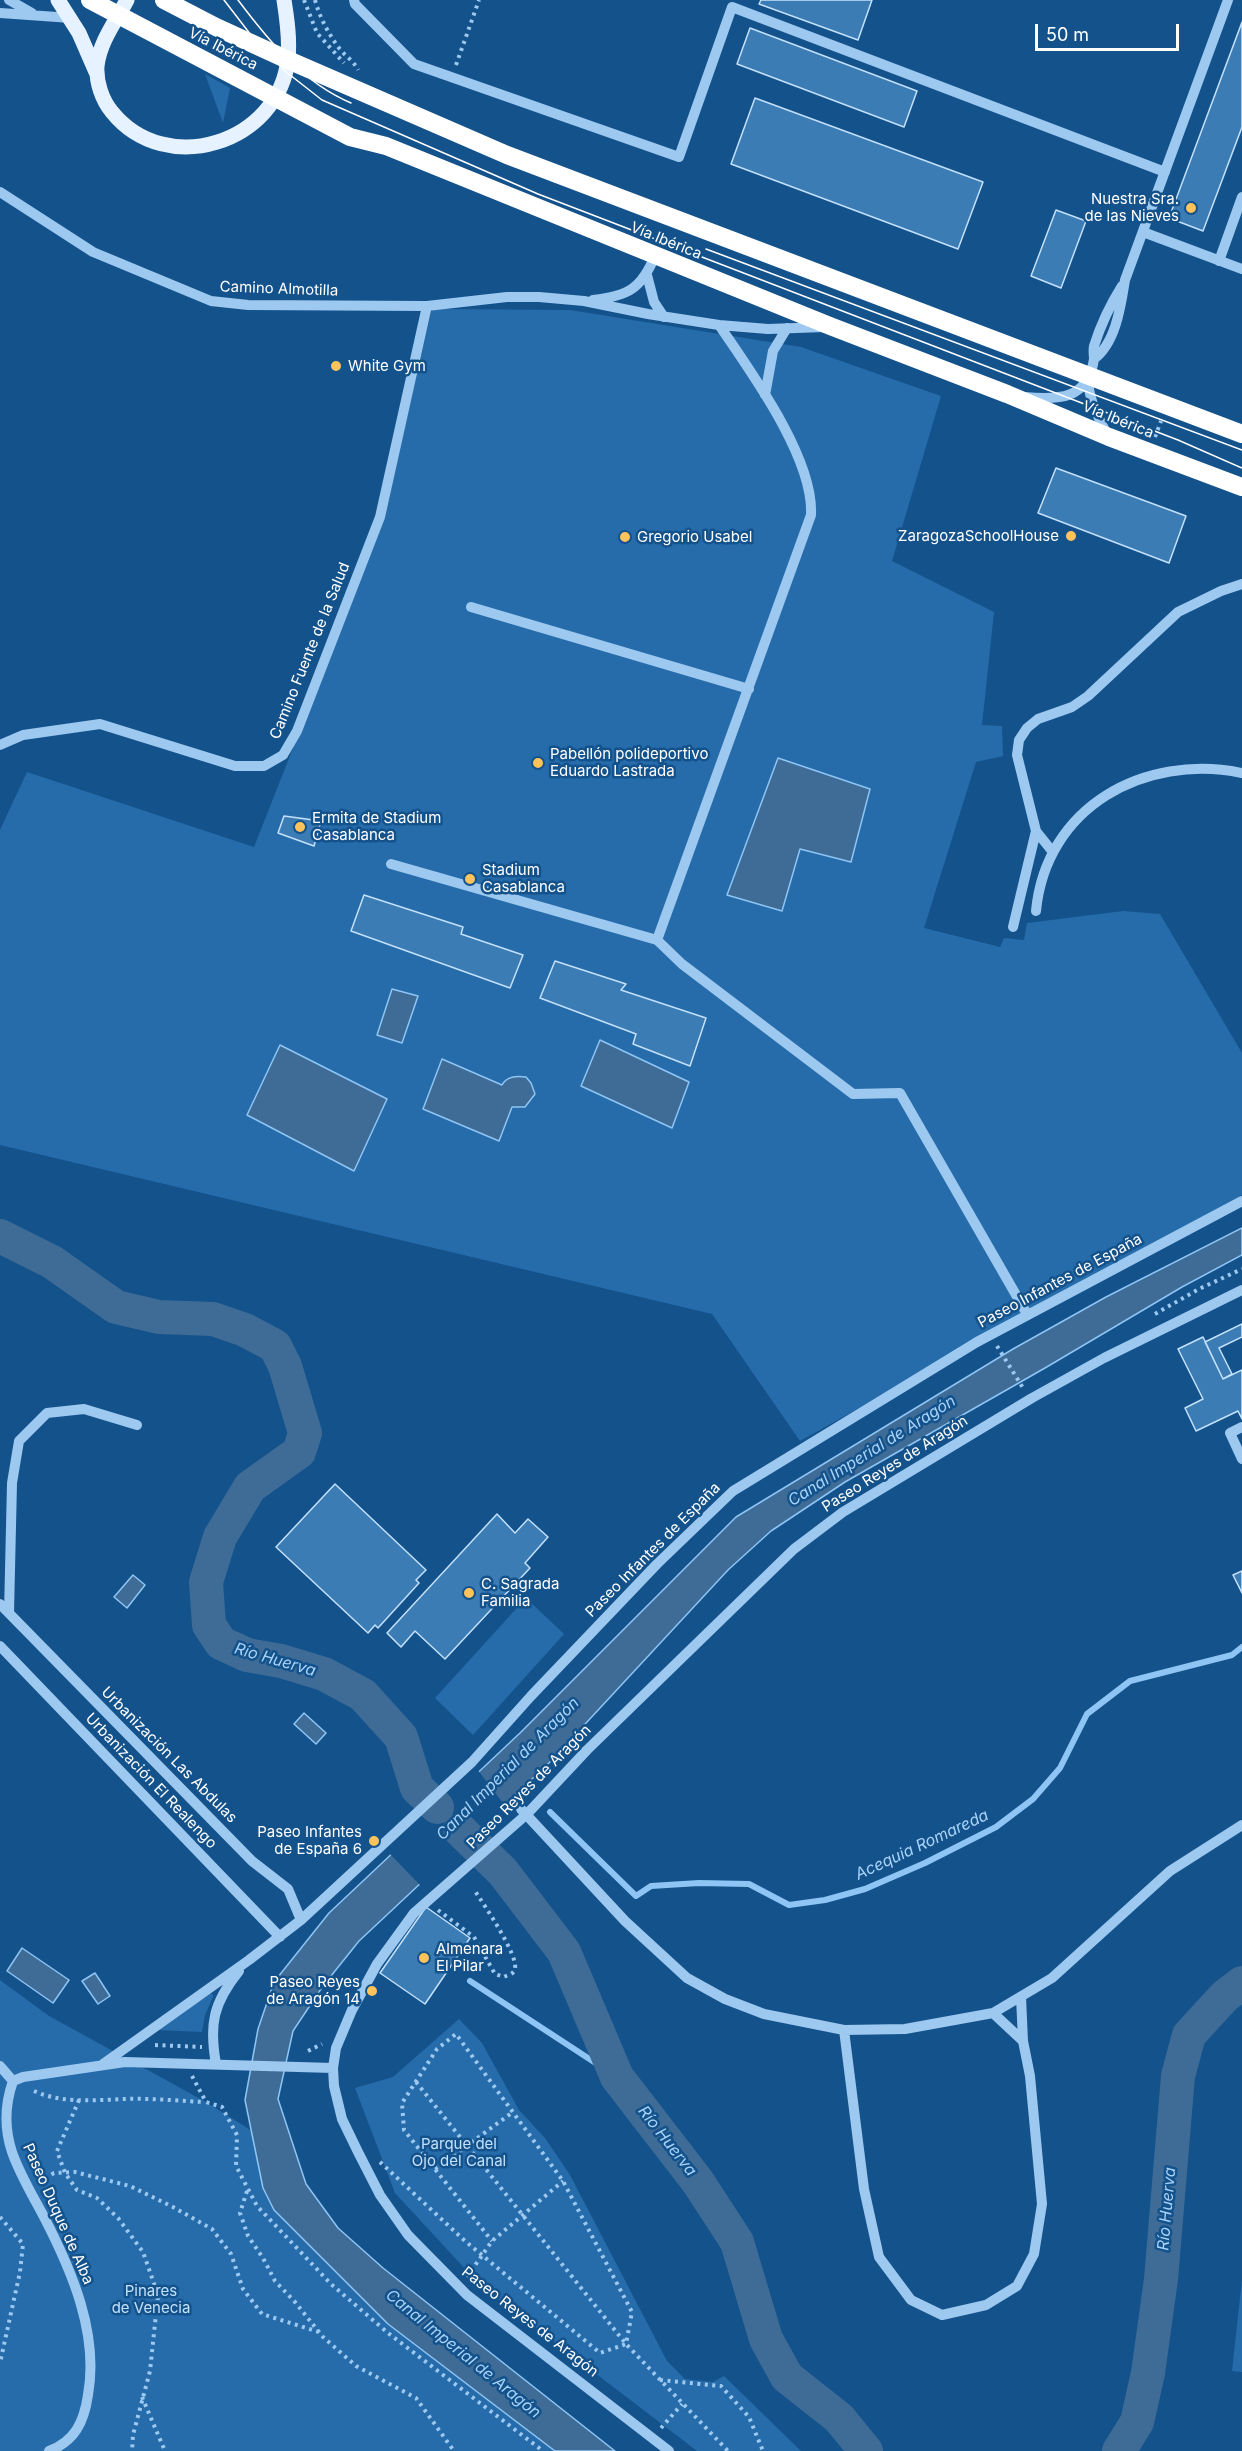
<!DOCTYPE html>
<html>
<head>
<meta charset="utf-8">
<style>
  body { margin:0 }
  #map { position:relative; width:1242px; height:2451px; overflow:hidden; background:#14528c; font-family:Inter,sans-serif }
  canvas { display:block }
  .scale { position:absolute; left:1035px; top:24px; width:144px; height:27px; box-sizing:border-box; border:3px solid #fff; border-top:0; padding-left:8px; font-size:18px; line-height:21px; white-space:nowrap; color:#fff; -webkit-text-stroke:4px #14528c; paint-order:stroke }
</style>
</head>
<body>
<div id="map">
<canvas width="1242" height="2451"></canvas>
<div class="scale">50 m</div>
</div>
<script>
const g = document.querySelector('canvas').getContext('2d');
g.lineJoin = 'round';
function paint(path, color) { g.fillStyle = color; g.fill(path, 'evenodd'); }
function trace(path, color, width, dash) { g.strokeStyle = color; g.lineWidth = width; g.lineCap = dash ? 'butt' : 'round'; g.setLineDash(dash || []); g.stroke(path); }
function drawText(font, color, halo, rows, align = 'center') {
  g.font = font + ' Inter,sans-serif'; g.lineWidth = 5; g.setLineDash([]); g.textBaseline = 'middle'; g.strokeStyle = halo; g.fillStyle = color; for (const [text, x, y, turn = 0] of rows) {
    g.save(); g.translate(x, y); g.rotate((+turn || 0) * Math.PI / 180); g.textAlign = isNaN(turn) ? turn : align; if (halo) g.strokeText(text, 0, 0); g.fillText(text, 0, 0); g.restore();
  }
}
paint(new Path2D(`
  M205,74L230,88L223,123Z
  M432,309L570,310L801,347L941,396L892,561L994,612L982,725L1002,726L1003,756L976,762L924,928L1000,947L1004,938L1024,940L1027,923L1123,911L1160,914L1242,1053V1195L800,1441L712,1314L0,1145V830L27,772L254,847L383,520Z
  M526,1598L564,1634L473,1735L435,1698Z
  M0,1980L49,2016L206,2102L252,2131L263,2188L274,2210L388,2324L555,2451H0Z
  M210,1994H213V1997L205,2015L202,2032L156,2030Z
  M459,2019L482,2043L519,2110L545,2138L570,2175L667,2361L685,2379L713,2382L724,2376L801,2451H697L480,2285L395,2193L355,2088L393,2077Z
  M1242,2280V2372L1232,2371Z`), '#266cab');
const water = new Path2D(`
  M778,758L870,789L851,862L800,849L782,911L727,895Z
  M392,989L418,996L402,1043L377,1035Z
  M600,1040L689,1082L672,1128L581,1086Z
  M280,1045L387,1099L354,1171L247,1115Z
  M442,1059L502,1085C507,1076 516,1076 526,1077L531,1083L535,1094L525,1107H512L499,1141L423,1109Z
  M1242,1228V1255L1182,1287L1045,1368L845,1482L771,1531L728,1570L549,1763L359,1941L323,1986L293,2031L278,2099L306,2184L338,2228L383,2268L615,2451H555L388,2324L274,2210L263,2188L245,2100L258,2029L274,1982L329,1913L520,1733L736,1517L1013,1349L1106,1297Z
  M133,1575L145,1585L127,1608L114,1597Z
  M304,1713L326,1733L316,1744L294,1724Z
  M22,1948L69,1980L53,2003L7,1971Z
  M95,1973L110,1996L98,2004L82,1981Z`);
paint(water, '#3e6c97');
trace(water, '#8ec5f4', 1.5);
paint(new Path2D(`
  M477,1769L506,1807L421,1886L389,1853Z`), '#14528c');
trace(new Path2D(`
  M550,1812L636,1896L651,1886L699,1883L749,1884L789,1905L825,1900L865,1889L925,1863L996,1827L1033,1799L1060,1768L1087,1714L1130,1681L1232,1655L1242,1647
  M470,1981L617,2077`), '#8ec5f4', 6);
trace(new Path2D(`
  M0,1236L52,1262L116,1307L159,1317L213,1319L245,1330L275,1346L285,1366L305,1433L299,1452L250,1487L220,1537L206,1582L209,1625L221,1643L247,1655L281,1661L324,1674L363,1695L401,1737L417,1788L437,1807
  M460,1830L503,1872L564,1952L617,2077L698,2182L737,2242L766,2339L787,2377L839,2418L866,2451
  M1119,2451L1137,2422L1148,2373L1161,2279L1178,2076L1189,2035L1225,1996L1242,1983`), '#3e6c97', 34);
const building = new Path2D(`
  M761,0H872L858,40L759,4Z
  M1242,22V127L1203,231L1169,218Z
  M750,28L917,91L904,127L737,64Z
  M755,98L983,182L958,249L731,164Z
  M1056,210L1086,221L1061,288L1031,276Z
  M1056,468L1186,516L1169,563L1038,513Z
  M284,816L321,821L314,846L278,833Z
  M364,895L463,927L461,934L523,955L510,988L351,931Z
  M555,961L626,984L621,990L706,1018L690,1066L633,1044L636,1034L540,998Z
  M1242,1324V1337L1219,1348L1232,1374L1223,1379L1205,1342Z
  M1203,1337L1223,1379L1242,1370V1419L1238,1411L1196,1431L1185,1408L1203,1399L1178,1349Z
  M335,1484L426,1570L416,1580L419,1583L378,1628L375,1625L368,1633L276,1547Z
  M497,1514L515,1533L528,1519L548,1537L525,1563L530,1568L445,1659L415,1631L401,1647L387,1633Z
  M1242,1571V1593L1233,1575Z
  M426,1907L470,1938L425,2004L380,1973Z`);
paint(building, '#3c7cb5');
trace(building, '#c3e1fc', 1.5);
trace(new Path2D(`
  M304,0L317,33L344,63
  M315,0C320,18 328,33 339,48C345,56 354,61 358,70
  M456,65L479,0
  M1155,437L1161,421
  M1155,1314L1199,1289L1242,1269
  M997,1346L1023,1388
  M438,1910L474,1937L495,1974L504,1977C508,1975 514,1974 515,1969C518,1954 484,1905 475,1891
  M155,2045L202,2047
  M308,2051L322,2044
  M192,2076L206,2102L222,2107L237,2135L236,2166L257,2206L331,2284L388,2333L543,2451
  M416,2082L626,2344L728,2451
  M34,2091C63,2104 95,2100 126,2099C152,2098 179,2101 205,2102
  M79,2100L57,2151L65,2173L77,2190L97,2198L118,2218L143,2252L158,2295L150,2371L133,2435L132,2451
  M380,2162L465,2241L600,2353L626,2344L632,2312L563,2181L456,2034L437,2049L402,2103L404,2130L492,2241
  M435,2169L513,2112
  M40,2183L41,2180L54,2173L75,2172L130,2186L173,2207L212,2229L231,2254L243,2289L262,2314L319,2332
  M247,2191L240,2213L248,2236L263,2258L275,2281L295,2302L323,2337L356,2366L416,2398L454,2451
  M0,2217L23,2244L20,2272L0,2363
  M467,2277L492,2241L563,2181
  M660,2380L721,2386L749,2417L763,2451
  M142,2397L165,2451
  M661,2428L682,2404`), '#9dc9f0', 4, [3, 4.5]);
trace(new Path2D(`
  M9,0L32,13
  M354,0L355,4L414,64L679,157L732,7L1165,172
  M0,13L71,18
  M0,192L93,252L211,301L248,305L427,306L507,297H539L584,301L648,314L719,325L768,329L824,327
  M1143,232L1242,269
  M1219,261L1242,197
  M647,275L654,302L664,317
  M593,300C628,296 641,289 655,256
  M1094,359C1116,343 1121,305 1125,280L1228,0
  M1088,377C1088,399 1098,417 1108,436
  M765,395L773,351L787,328
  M1025,397C1058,400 1088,400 1094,359C1094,355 1093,351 1094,346C1101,324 1110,305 1122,286
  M471,607L749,689
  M0,745L23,735L100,724L235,766H264L283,755L297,731L380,517L427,306
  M1036,831L1052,851
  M391,864L657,940L682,964L853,1094L900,1093L1027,1314
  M1036,911C1046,807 1144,753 1242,773
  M1013,927L1036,831L1017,755L1019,740L1027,728L1038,719L1072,707L1088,696L1178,612L1221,591L1242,584
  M657,940L811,515C814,458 751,372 719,325
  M1242,1427L1230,1433L1242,1459
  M0,1604L252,1861L288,1889L301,1920
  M9,1613L12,1483L19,1441L47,1413L84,1409L137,1425
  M0,1646L280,1937
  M521,1809L625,1921L687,1978L725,1999L764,2014L844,2030L905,2029L993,2013L1052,1978L1170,1871L1242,1825
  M1021,1997L1023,2041
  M844,2030L864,2189L879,2257L911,2300L942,2315L986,2305L1017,2286L1034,2254L1042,2204L1030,2076L1023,2041L993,2013
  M103,2064L249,1960L301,1920L472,1762L531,1696L657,1564L733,1491L977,1342L1242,1201
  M216,2064C209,2025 213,2003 239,1971
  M0,2066L13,2081
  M13,2081C5,2104 4,2128 12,2152C20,2175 33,2196 44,2217C72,2271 99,2334 88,2395C84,2422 75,2441 49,2451
  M13,2081L23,2077L125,2062L333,2068
  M669,2451L467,2295L408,2235L380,2195L358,2152L342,2119L334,2086L333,2068L336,2048L352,2010L377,1964L414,1913L527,1814L587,1750L794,1549L843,1512L1032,1398L1104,1358L1242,1290`), '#9dc9f0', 10);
trace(new Path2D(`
  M58,0L79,33L96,72
  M127,0C116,21 100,41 97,66C96,82 102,100 112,112C166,179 279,143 288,59C290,39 287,19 284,0`), '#e6f2ff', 15);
trace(new Path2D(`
  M90,0L350,137L386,146L830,326L1007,394L1109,437L1242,487
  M164,0L216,27L288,60L507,155L1242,434`), '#fff', 18);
trace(new Path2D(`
  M224,0L254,39L285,71L322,100L538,194L1178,440L1242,468
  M238,0C269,41 302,82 351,103
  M706,249L1242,450`), '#fff', 1.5);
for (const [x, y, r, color] of [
  [1191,208,6,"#ffc35c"],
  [336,366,6,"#ffc35c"],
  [1071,536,6,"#ffc35c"],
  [625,537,6,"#ffc35c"],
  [538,763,6,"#ffc35c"],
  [300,827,6,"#ffc35c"],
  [470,879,6,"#ffc35c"],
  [469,1593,6,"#ffc35c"],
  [374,1841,6,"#ffc35c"],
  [424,1958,6,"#ffc35c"],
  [372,1991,6,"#ffc35c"]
]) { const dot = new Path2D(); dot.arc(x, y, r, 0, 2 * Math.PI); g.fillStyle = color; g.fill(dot); trace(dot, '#14528c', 2); }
drawText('15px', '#fff', '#14528c', [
  ["Vía Ibérica",223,49,27],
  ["Vía Ibérica",666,241,22],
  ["Camino Almotilla",279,289,2],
  ["Vía Ibérica",1118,420,22],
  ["Camino Fuente de la Salud",310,651,-68],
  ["Paseo Infantes de España",1060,1281,-28],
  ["Paseo Reyes de Aragón",895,1464,-32],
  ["Paseo Infantes de España",653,1550,-45],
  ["Urbanización Las Abdulas",169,1755,45],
  ["Urbanización El Realengo",151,1781,46],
  ["Paseo Reyes de Aragón",529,1787,-45],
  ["Paseo Duque de Alba",58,2214,66],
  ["Paseo Reyes de Aragón",530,2322,38]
]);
drawText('15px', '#fff', '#14528c', [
  ["Nuestra Sra.",1179,199,"right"],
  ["de las Nieves",1179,216,"right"],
  ["White Gym",348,366],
  ["ZaragozaSchoolHouse",1059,536,"right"],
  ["Gregorio Usabel",637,537],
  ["Pabellón polideportivo",550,754],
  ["Eduardo Lastrada",550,771],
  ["Ermita de Stadium",312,818],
  ["Casablanca",312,835],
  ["Stadium",482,870],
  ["Casablanca",482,887],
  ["C. Sagrada",481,1584],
  ["Familia",481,1601],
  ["Paseo Infantes",362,1832,"right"],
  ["de España 6",362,1849,"right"],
  ["Almenara",436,1949],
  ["El Pilar",436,1966],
  ["Paseo Reyes",360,1982,"right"],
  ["de Aragón 14",360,1999,"right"]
], 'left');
drawText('15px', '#c3e1fc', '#14528c', [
  ["Parque del",459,2144],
  ["Ojo del Canal",459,2161],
  ["Pinares",151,2291],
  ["de Venecia",151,2308]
]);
drawText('italic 16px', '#a8d3f8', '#14528c', [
  ["Canal Imperial de Aragón",872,1451,-32],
  ["Río Huerva",275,1660,16],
  ["Canal Imperial de Aragón",508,1769,-45],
  ["Acequia Romareda",922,1845,-25],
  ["Río Huerva",667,2141,52],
  ["Río Huerva",1167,2209,-85],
  ["Canal Imperial de Aragón",463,2354,39]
]);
</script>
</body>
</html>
